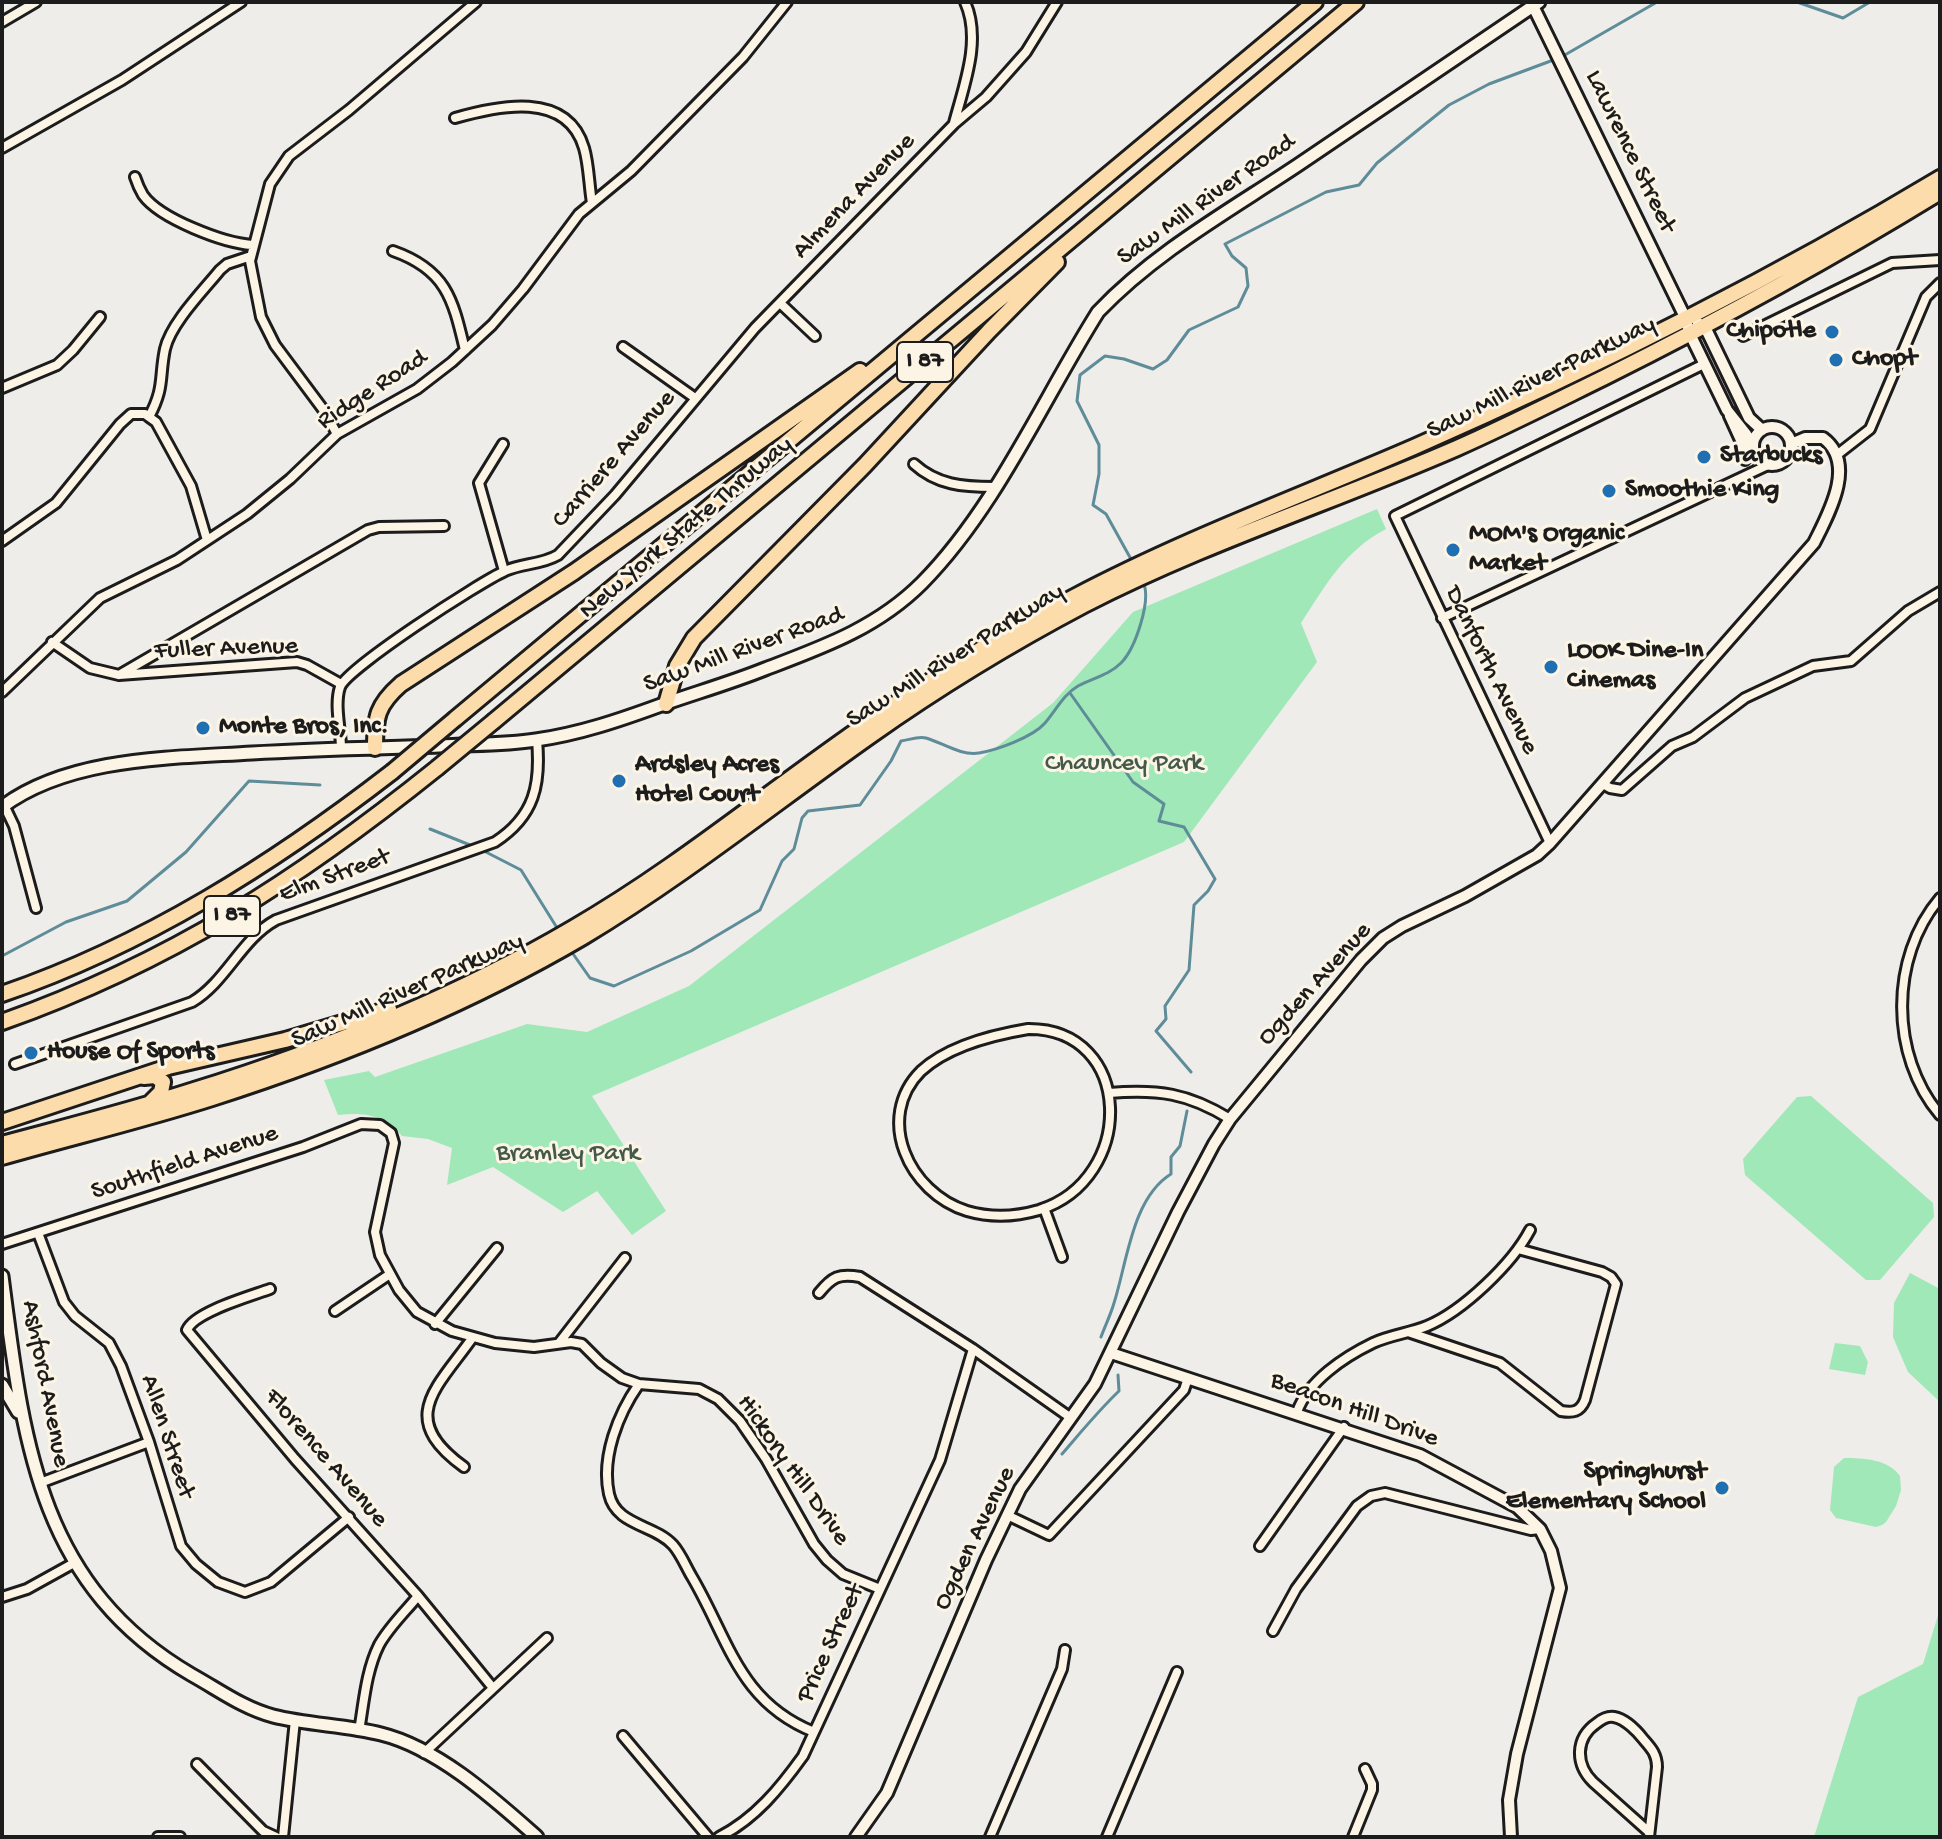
<!DOCTYPE html>
<html>
<head>
<meta charset="utf-8">
<style>
  body { margin:0 }
  #map { position:relative; width:1942px; height:1839px; overflow:hidden; background:#eeede9; font-family:"Gochi Hand",sans-serif }
  canvas { display:block }
  .frame { position:absolute; inset:0; border:4px solid #1c1c1c; pointer-events:none }
</style>
</head>
<body>
<div id="map">
<canvas width="1942" height="1839"></canvas>
<div class="frame"></div>
</div>
<script>
const g = document.querySelector('canvas').getContext('2d');
g.lineJoin = 'round';
function paint(path, color) { g.fillStyle = color; g.fill(path, 'evenodd'); }
function trace(path, color, width, dash) { g.strokeStyle = color; g.lineWidth = width; g.lineCap = dash ? 'butt' : 'round'; g.setLineDash(dash || []); g.stroke(path); }
function drawText(font, color, halo, rows, align = 'center') {
  g.font = font + ' "Gochi Hand",sans-serif'; g.lineWidth = 6; g.setLineDash([]); g.textBaseline = 'middle'; g.strokeStyle = halo; g.fillStyle = color; for (const [text, x, y, turn = 0] of rows) {
    g.save(); g.translate(x, y); g.rotate((+turn || 0) * Math.PI / 180); g.textAlign = isNaN(turn) ? turn : align; if (halo) g.strokeText(text, 0, 0); g.fillText(text, 0, 0); g.restore();
  }
}
paint(new Path2D(`
  M1377,509L1386,529C1344,551 1326,585 1301,623L1317,662L1184,842L592,1096L666,1211L632,1235L597,1191L563,1212L493,1167L447,1185L452,1148L428,1139L402,1136C385,1115 364,1112 338,1115L324,1080L369,1071L375,1077L527,1024L587,1032L689,986L1053,703L1133,612Z
  M1811,1096L1933,1203L1934,1217L1880,1280H1866L1745,1175L1743,1159L1797,1097Z
  M1910,1273L1940,1289V1402L1908,1372L1893,1337L1894,1303Z
  M1835,1343L1860,1346L1868,1362L1865,1375L1829,1369Z
  M1844,1458C1863,1458 1888,1459 1900,1476L1901,1490L1896,1506L1886,1522L1882,1525L1876,1527L1836,1518L1830,1510L1834,1467Z
  M1940,1609V1837H1814L1858,1697L1923,1664Z`), '#a0e8b7');
trace(new Path2D(`
  M1797,2L1843,18L1870,2
  M1563,56L1657,2
  M1132,561L1106,514L1093,505L1099,474V445L1077,401L1080,375L1105,356L1124,359L1153,369L1167,360L1189,330L1238,307L1248,286L1246,268L1232,256L1225,244L1326,192L1359,185L1377,163L1449,105L1489,84L1556,59
  M1070,693L1133,782L1164,804L1159,821L1184,827L1215,879L1208,891L1194,905L1189,970L1165,1006L1166,1019L1156,1031L1191,1072
  M430,829L475,847
  M482,850L521,870L559,931
  M571,951L590,978L614,986L691,951L760,910L782,861L794,849L802,818L808,811L860,805L891,761L901,741C909,740 918,736 926,738C943,743 961,756 979,753C997,750 1033,737 1045,723C1056,710 1064,694 1078,686C1093,678 1109,675 1121,663C1135,649 1152,600 1143,582
  M2,956L66,922L127,901L186,852L249,781L320,785
  M1101,1337C1105,1326 1111,1314 1114,1303C1127,1263 1132,1198 1171,1174V1157L1180,1146L1187,1111
  M1062,1454C1081,1432 1099,1410 1119,1391L1118,1375`), '#5e8c98', 3);
const minor = new Path2D(`
  M2,22L36,2
  M455,118C497,106 567,90 584,148C589,165 589,185 592,203
  M954,123C964,85 982,40 965,2
  M2,148L122,80L241,2
  M135,177C137,183 140,190 143,195C160,219 224,243 252,245
  M393,251C447,270 453,300 465,350
  M780,303L815,336
  M1743,336L1892,263L1940,260
  M623,347L695,398
  M2,388L57,365L73,350L100,317
  M1729,416L1745,451V460
  M149,417C165,387 159,378 165,349C171,323 203,291 220,270L227,264L251,256
  M149,417L156,422L191,486L207,540
  M337,434L325,412L275,345L261,317L250,261L270,184L289,156L349,110L476,2
  M503,444L479,483L504,571
  M1838,454L1870,429L1926,297L1940,283
  M914,464C937,485 963,487 994,487
  M2,541L56,503L120,424L131,414H145L149,417
  M1442,618L1768,465
  M52,642L90,668L119,675L297,662L307,665L341,684
  M119,675L368,530L379,527L444,526
  M2,692L100,598L177,560L247,514L290,479L337,434L417,389L452,362L492,325L523,289L579,214L631,171L743,57L787,2
  M341,748C341,730 334,705 340,687C347,668 480,582 505,571C522,563 541,565 558,555L615,495L755,328L954,124L986,97L1026,52L1057,2
  M1603,784L1610,788L1622,790L1672,746L1693,737L1745,698L1813,666L1851,661L1908,611L1940,592
  M4,805L14,826L36,908
  M1550,843L1395,516L1704,364
  M1940,898C1889,958 1890,1056 1940,1115
  M1028,1029C1134,1028 1137,1179 1039,1210C1015,1217 991,1218 967,1211C909,1193 874,1118 921,1071C948,1046 992,1035 1028,1029Z
  M15,1064L192,1002C226,982 241,939 276,920L495,842C535,816 541,784 537,740
  M1109,1093C1158,1089 1188,1093 1230,1119
  M1044,1208L1062,1257
  M38,1233L64,1302L75,1316L109,1343L121,1366L149,1442L181,1546L196,1564L218,1582L245,1592L271,1582L349,1517
  M2,1244L303,1147L361,1124L380,1125L391,1133L394,1143L375,1232L380,1255L399,1290L417,1312L452,1331L495,1343L534,1347L571,1342L582,1344L601,1363L622,1378L639,1384L699,1389L718,1399L740,1421L766,1459L814,1544L827,1560L843,1574L880,1589
  M270,1289C251,1296 194,1312 187,1330L295,1459L418,1596L493,1688
  M819,1293C832,1277 839,1273 860,1277L973,1349L1071,1418
  M335,1311L390,1274
  M435,1324L497,1248
  M1408,1332L1500,1363L1561,1411C1573,1413 1580,1412 1585,1400L1616,1284L1611,1277L1602,1272L1518,1249
  M559,1343L625,1258
  M639,1384C618,1414 601,1457 609,1494C616,1526 654,1524 673,1545C681,1554 686,1567 692,1577C729,1640 739,1702 814,1732
  M1297,1412C1308,1381 1344,1357 1373,1343C1390,1335 1410,1333 1427,1326C1463,1311 1512,1264 1530,1230
  M464,1467C396,1418 437,1388 473,1337
  M40,1483L149,1442
  M1007,1515L1049,1535L1184,1390L1188,1378
  M1260,1546L1344,1427
  M2,1597L27,1589L74,1563
  M1273,1631L1296,1589L1357,1506L1371,1496L1385,1493L1531,1530L1540,1529
  M359,1731C364,1702 366,1671 379,1645C389,1627 405,1612 418,1596
  M623,1736L708,1837
  M424,1753L547,1638
  M197,1764L263,1831L276,1837
  M158,1837H180
  M283,1837L295,1720
  M719,1837C755,1819 780,1788 803,1756L940,1460L973,1349
  M990,1837L1062,1669L1065,1650
  M1107,1837L1177,1672
  M1353,1837L1372,1790V1784L1365,1769
  M1649,1837L1657,1767C1657,1755 1652,1749 1644,1740C1637,1731 1625,1719 1614,1717C1608,1716 1602,1719 1597,1723C1575,1738 1575,1764 1593,1782L1649,1832`);
const tertiary = new Path2D(`
  M1533,6L1685,317L1690,334L1727,410L1746,434L1753,448
  M1698,323L1705,327L1749,418L1762,430
  M1753 446a19 19 0 1 1 38 0a19 19 0 1 1-38 0Z
  M1111,1353L1420,1455L1517,1507L1540,1529L1551,1551L1560,1588L1517,1754L1509,1800L1511,1837
  M856,1837L887,1793L986,1560L1020,1489L1095,1384L1178,1212L1214,1144L1230,1119L1361,960L1383,938L1402,926L1465,896L1537,855L1550,843L1814,543C1829,513 1857,463 1823,438H1805L1791,444`);
const secondary = new Path2D(`
  M2,807C69,757 171,758 252,753C314,749 377,748 439,746C472,744 504,745 536,740C579,734 620,720 661,705C695,693 730,683 765,669C823,647 877,628 922,583C996,508 1042,401 1098,312C1155,252 1229,211 1298,165C1379,111 1458,56 1539,2
  M2,1276C23,1438 37,1585 192,1675C219,1690 243,1708 273,1716C309,1725 346,1725 381,1734C438,1748 494,1799 537,1837
  M2,1385L18,1412`);
const trunk = new Path2D(`
  M144,1077L155,1076L163,1082L161,1092L150,1103
  M2,1122L168,1067L285,1040L389,1009
  M2,1144C65,1127 129,1111 191,1091C323,1050 454,998 573,928C677,868 770,790 869,722C935,676 1003,634 1074,597C1184,539 1301,496 1414,447C1594,368 1772,279 1940,178
  M2,1157C72,1137 143,1120 212,1098C340,1057 467,1005 583,937C683,877 775,803 870,736C938,688 1010,644 1084,605C1205,543 1333,502 1457,448C1507,426 1556,401 1605,377C1719,320 1831,259 1940,192`);
const motorway = new Path2D(`
  M666,704L677,666L694,638L865,465L989,331L1057,262
  M455,719L1315,2
  M494,721L1356,2
  M375,748C375,717 377,705 401,684L574,572L860,371
  M2,994C145,945 273,864 392,772
  M2,1022C171,962 299,879 437,768`);
trace(minor, '#1c1c1c', 14);
trace(tertiary, '#1c1c1c', 16);
trace(secondary, '#1c1c1c', 17);
trace(trunk, '#1c1c1c', 20);
trace(motorway, '#1c1c1c', 20);
trace(minor, '#fcf5e5', 8);
trace(tertiary, '#fcf5e5', 10);
trace(secondary, '#fcf5e5', 11);
trace(trunk, '#fddcac', 14);
trace(motorway, '#fddcac', 14);
const motorwayBridge = new Path2D(`
  M437,768L494,721
  M392,772L455,719`);
trace(motorwayBridge, '#1c1c1c', 20, []);
trace(motorwayBridge, '#fddcac', 14);
for (const [x, y, r, color] of [
  [1832,332,8,"#1f6fb2"],
  [1836,360,8,"#1f6fb2"],
  [1704,457,8,"#1f6fb2"],
  [1609,491,8,"#1f6fb2"],
  [1453,550,8,"#1f6fb2"],
  [1551,667,8,"#1f6fb2"],
  [203,728,8,"#1f6fb2"],
  [619,781,8,"#1f6fb2"],
  [31,1053,8,"#1f6fb2"],
  [1722,1488,8,"#1f6fb2"]
]) { const dot = new Path2D(); dot.arc(x, y, r, 0, 2 * Math.PI); g.fillStyle = color; g.fill(dot); trace(dot, '#fcf5e5', 3); }
for (const [x, y, w] of [
  [925,362,56],
  [232,916,56]
]) { const box = new Path2D(); box.roundRect(x - w / 2, y - 20, w, 40, 6); g.fillStyle = '#fcf5e5'; g.fill(box); trace(box, '#1c1c1c', 2); }
drawText('bold 24px', '#1c1c1c', null, [
  ["I 87",925,362],
  ["I 87",232,916]
]);
drawText('26px', '#1c1c1c', '#fcf5e5', [
  ["Lawrence Street",1629,152,64],
  ["Almena Avenue",855,197,-46],
  ["Saw Mill River Road",1207,201,-35],
  ["Saw Mill River Parkway",1542,379,-26],
  ["Ridge Road",373,391,-33],
  ["Carriere Avenue",615,460,-49],
  ["New York State Thruway",687,529,-40],
  ["Fuller Avenue",226,650,-2],
  ["Saw Mill River Road",744,651,-20],
  ["Saw Mill River Parkway",956,657,-32],
  ["Danforth Avenue",1490,671,64],
  ["Elm Street",335,877,-20],
  ["Ogden Avenue",1316,985,-48],
  ["Saw Mill River Parkway",408,992,-24],
  ["Southfield Avenue",185,1164,-18],
  ["Ashford Avenue",44,1384,79],
  ["Beacon Hill Drive",1354,1411,20],
  ["Allen Street",166,1437,72],
  ["Florence Avenue",325,1459,49],
  ["Hickory Hill Drive",792,1471,55],
  ["Ogden Avenue",976,1539,-64],
  ["Price Street",832,1644,-65]
]);
drawText('bold 26px', '#1c1c1c', '#fcf5e5', [
  ["Chipotle",1816,332,"right"],
  ["Chopt",1852,360],
  ["Starbucks",1720,457],
  ["Smoothie King",1625,491],
  ["MOM's Organic",1469,535],
  ["Market",1469,565],
  ["LOOK Dine-In",1567,652],
  ["Cinemas",1567,682],
  ["Monte Bros, Inc.",219,728],
  ["Ardsley Acres",635,766],
  ["Hotel Court",635,796],
  ["House Of Sports",47,1053],
  ["Springhurst",1706,1473,"right"],
  ["Elementary School",1706,1503,"right"]
], 'left');
drawText('26px', '#44594a', '#fcf5e5', [
  ["Chauncey Park",1124,765],
  ["Bramley Park",568,1155]
]);
</script>
</body>
</html>
